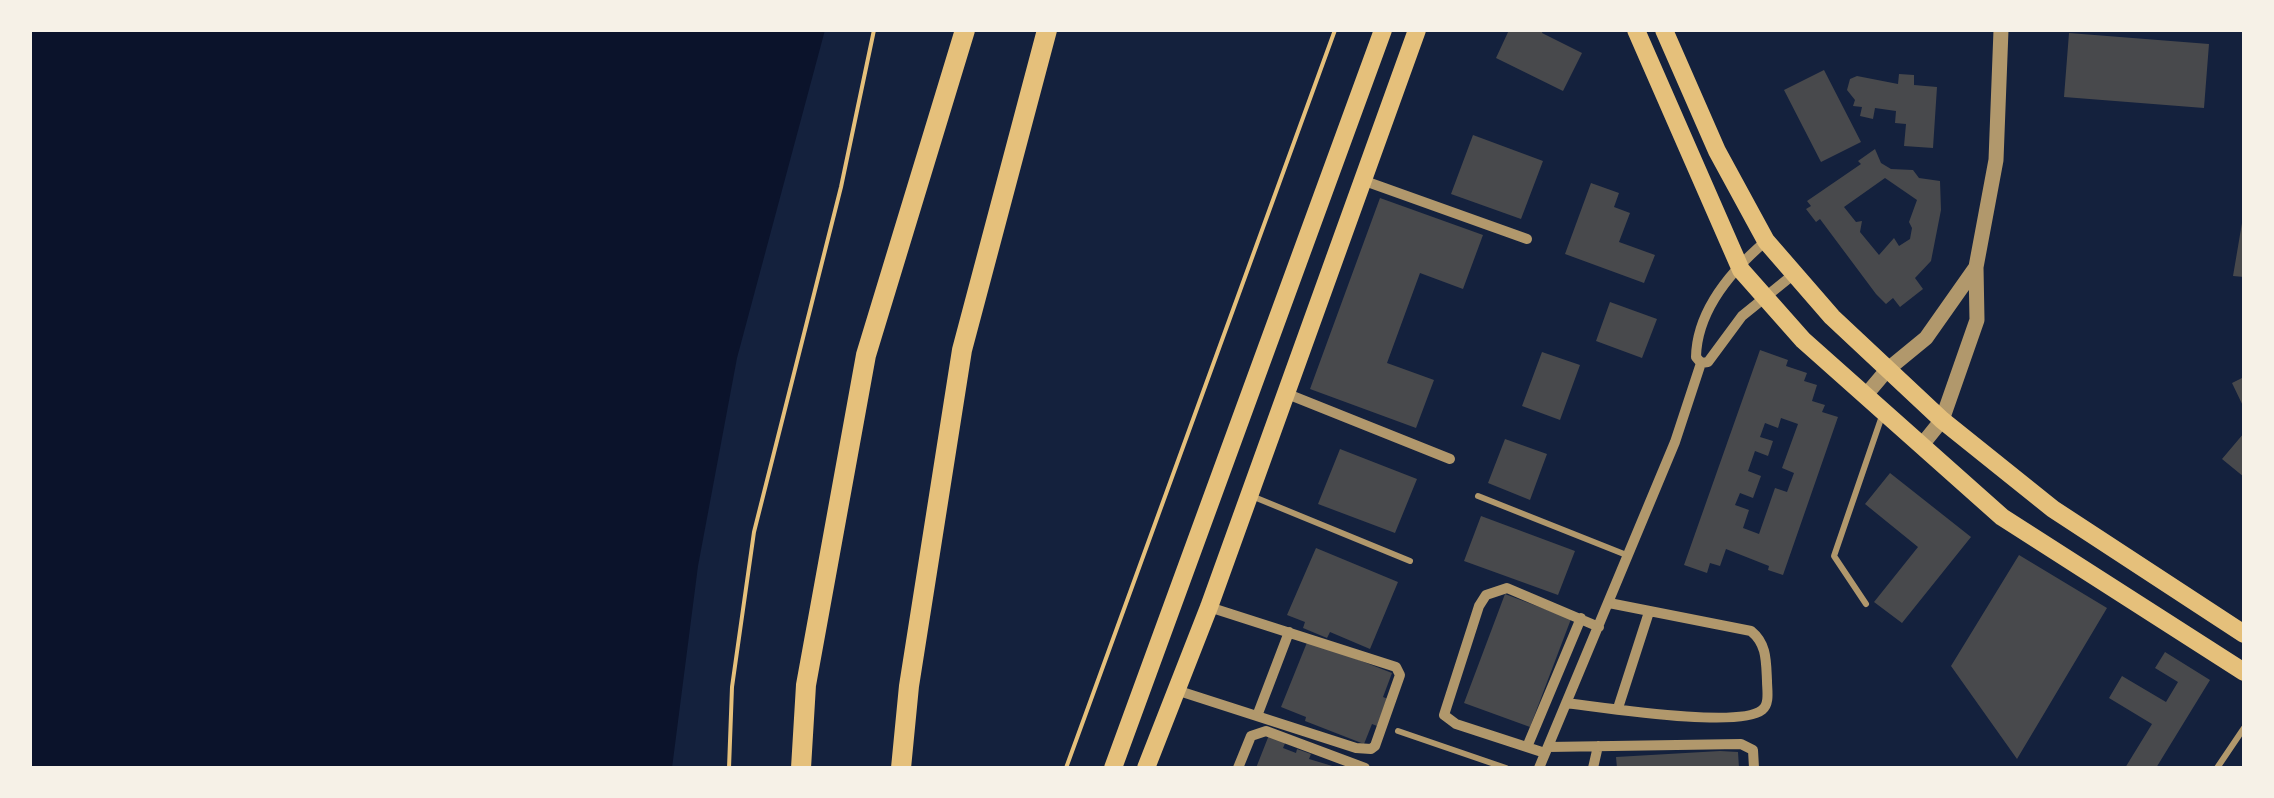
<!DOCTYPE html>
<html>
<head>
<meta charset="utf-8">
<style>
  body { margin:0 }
  #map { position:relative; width:2274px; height:798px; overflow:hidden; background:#14213d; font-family:Bitter,serif }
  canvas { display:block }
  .frame { position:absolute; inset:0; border:32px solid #f6f1e7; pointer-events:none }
</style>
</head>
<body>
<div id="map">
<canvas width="2274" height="798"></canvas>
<div class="frame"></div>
</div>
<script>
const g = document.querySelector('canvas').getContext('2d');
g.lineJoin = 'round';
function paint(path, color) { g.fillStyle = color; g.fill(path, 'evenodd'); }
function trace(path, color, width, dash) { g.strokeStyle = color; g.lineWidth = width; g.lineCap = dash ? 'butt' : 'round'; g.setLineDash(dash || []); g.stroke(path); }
paint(new Path2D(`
  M30,30H825L737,358L698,566L672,768H30Z`), '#0b132b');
paint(new Path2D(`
  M1509,30H1543L1542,33L1582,53L1563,91L1496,58Z
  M2069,33L2209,44L2204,108L2064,97Z
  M1824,70L1861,142L1821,162L1784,90Z
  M1899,74L1914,75V85L1937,87L1933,148L1904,146L1906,124L1895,123L1896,111L1875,108L1873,119L1860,116L1862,107L1853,106L1855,100L1847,90L1850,79L1857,76L1898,84Z
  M1473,135L1543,161L1521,219L1451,194Z
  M1875,149L1881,163L1891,169L1913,170L1919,178L1940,181L1941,210L1931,261L1915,278L1923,289L1900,307L1893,298L1886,304L1876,294L1820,219L1816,222L1806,209L1811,206L1807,201L1861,164L1858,161ZM1885,178L1917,200L1909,222L1912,228L1910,239L1899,246L1894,238L1879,255L1860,232L1862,221L1856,222L1844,207Z
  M1591,183L1619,193L1614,207L1630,213L1619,242L1655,255L1644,283L1565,254Z
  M1380,198L1483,235L1463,289L1420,273L1387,363L1434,380L1416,428L1310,389Z
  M2242,223H2244V277L2233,276Z
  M1610,302L1657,319L1642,358L1596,341Z
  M1760,350L1788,360L1786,366L1807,373L1804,381L1817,385L1812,401L1825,405L1822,412L1838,417L1783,575L1768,570L1769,566L1726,549L1720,566L1710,563L1707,573L1684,565ZM1781,418L1798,424L1782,468L1794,473L1787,492L1775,488L1759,534L1743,528L1749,510L1735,505L1740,493L1753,498L1761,476L1748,471L1755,451L1768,456L1773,441L1760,437L1765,423L1778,428Z
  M1542,352L1580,365L1560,420L1522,406Z
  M2244,377V408L2232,383Z
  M2244,433V477L2222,459Z
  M1505,439L1547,454L1530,500L1488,483Z
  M1340,449L1417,479L1395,533L1318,504Z
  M1890,473L1971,537L1902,623L1874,602L1918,547L1865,504Z
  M1481,516L1575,551L1558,595L1464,561Z
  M1316,548L1398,582L1370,649L1330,632L1327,638L1303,628L1305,622L1287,615Z
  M2019,555L2107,608L2017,759L1951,666Z
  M1505,594L1571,619L1530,727L1464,703Z
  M1308,640L1392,673L1383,697L1388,699L1377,726L1372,724L1364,744L1305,721L1306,717L1281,707Z
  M2165,652L2210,680L2156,768H2125L2152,724L2109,698L2122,676L2166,702L2178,682L2155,668Z
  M1269,735L1286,741L1283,748L1296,753L1297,749L1311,754L1309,759L1339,768H1256Z
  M1720,751L1738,752L1739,768H1617L1616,757Z`), '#48494c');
trace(new Path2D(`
  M729,768L732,687L754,532L841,187L874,30
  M1066,768L1335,30`), '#e5c07b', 4);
trace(new Path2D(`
  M1478,496L1629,556
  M1254,497L1410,561
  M1866,604L1834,556L1883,413
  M1398,731L1506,768
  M2217,768L2244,728`), '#b1986c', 6);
trace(new Path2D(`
  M1362,180L1527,239
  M1766,241C1732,270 1697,309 1696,357L1701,363L1708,362L1742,316L1794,274
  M1285,393L1450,459
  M1176,690L1356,748L1371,749L1375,746L1400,675L1396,667L1209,607
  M1566,703C1601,707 1739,729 1762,710C1770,704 1767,690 1767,681C1766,661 1767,644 1751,631L1609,603
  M1618,708L1649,612
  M1257,716L1289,632
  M1527,747L1581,618
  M1548,747L1741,744L1753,750L1754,768
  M1545,753L1456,724L1444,715L1479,606L1486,595L1507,588L1599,627
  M1238,768L1251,736L1266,731L1365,768
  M1539,768L1675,442L1701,363
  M1593,768L1598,746`), '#b1986c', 10);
trace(new Path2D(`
  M1865,396L1887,370L1926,338L1976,267
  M1921,446L1942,420L1977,320L1976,267L1996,160L2001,30`), '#b1986c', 15);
trace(new Path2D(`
  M1636,30L1741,270L1803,340L2002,517L2244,672
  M1664,30L1717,151L1766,241L1832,317L1942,420L2053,509L2244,634
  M1113,768L1383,30
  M1146,768L1209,607L1417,30`), '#e5c07b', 18);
trace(new Path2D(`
  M801,768L806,685L866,355L965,30
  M901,768L909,686L962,350L1047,30`), '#e5c07b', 20);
</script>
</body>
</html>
